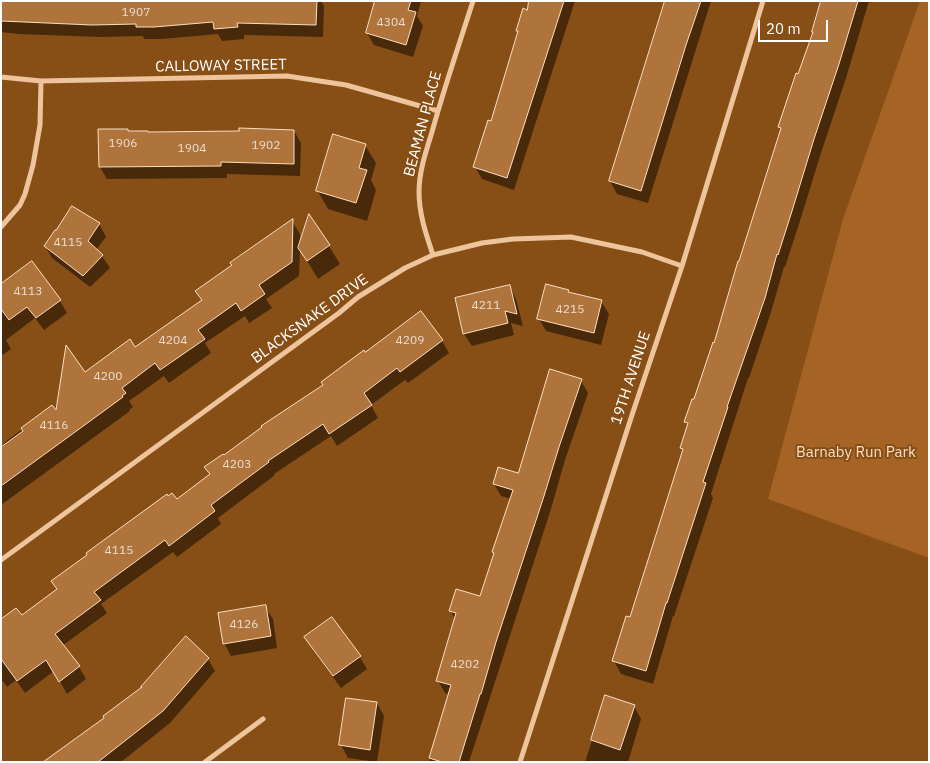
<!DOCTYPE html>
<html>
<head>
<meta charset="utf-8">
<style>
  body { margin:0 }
  #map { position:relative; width:930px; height:763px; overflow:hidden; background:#874f16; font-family:"IBM Plex Sans",sans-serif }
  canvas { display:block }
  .frame { position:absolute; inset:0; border:2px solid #fff; pointer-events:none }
  .scale { position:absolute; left:758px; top:20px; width:70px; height:22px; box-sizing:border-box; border:2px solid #fff; border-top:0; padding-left:6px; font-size:15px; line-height:18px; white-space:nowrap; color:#fff; -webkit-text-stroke:4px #874f16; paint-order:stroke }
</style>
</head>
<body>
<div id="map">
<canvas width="930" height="763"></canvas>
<div class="frame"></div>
<div class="scale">20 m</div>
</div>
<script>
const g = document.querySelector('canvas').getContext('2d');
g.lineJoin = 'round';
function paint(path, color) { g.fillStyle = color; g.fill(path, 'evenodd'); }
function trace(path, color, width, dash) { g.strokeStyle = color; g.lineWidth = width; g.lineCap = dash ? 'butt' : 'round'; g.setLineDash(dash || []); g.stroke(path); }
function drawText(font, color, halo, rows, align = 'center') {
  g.font = font + ' "IBM Plex Sans",sans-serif'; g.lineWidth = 4; g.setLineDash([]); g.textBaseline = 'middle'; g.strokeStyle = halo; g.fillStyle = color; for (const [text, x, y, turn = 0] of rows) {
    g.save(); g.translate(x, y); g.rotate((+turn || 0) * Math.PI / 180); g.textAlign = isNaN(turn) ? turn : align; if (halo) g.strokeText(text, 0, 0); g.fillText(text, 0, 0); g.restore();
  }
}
paint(new Path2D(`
  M920,1H929V558L768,499L843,219Z`), '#a56426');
paint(new Path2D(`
  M1,1H321L324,6L323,37L244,35V39L222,41L218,34L162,39H144L143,36L100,37L18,34L1,32Z
  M377,1H421L417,16L423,26L413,57L374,45L367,33Z
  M531,1H575L514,190L482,179L475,167L492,123L518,32L517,30L528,11Z
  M666,1H711L648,203L617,194L610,181Z
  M822,1H869L846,78L821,153L799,224L785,267H784L771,312L749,378H748L711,494L713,498L674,616H673L653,684L621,674L614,661L630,618L683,451L681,448L688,426L686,422L715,344L781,131L779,127L814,33Z
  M294,131L301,143L300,176L227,174V178L107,179L100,167L129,132Z
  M365,145L376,163L371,180L376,190L367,221L328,209L317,190Z
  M309,217L329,246L340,264L318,279L300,249L299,276L266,299L272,308L249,323L245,316L205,343L211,353L169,383L164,376L129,401L133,407L129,410L130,411L1,505V446L5,443V442L52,407L57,414L85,374L135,349L203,301L292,221L300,234V245Z
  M99,224L106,237L96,250L102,256L110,268L90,287L52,258L45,246Z
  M1,285L60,301L67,313L44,330L35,318L6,340L11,349L1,356Z
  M509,286L516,299L523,326L511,323L514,335L472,346L464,334Z
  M568,291L569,294L601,301L609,314L601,345L546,331L539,319Z
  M442,341L449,353L408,383L405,380L371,405L378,418L337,446L331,436L274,474L275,475L218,518L221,524L177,557L173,552L101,604L107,613L62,646L79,667L86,679L67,694L54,671L25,693L16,680L7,687L3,681L1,682V620L22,617L210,475L206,467Z
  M581,381L588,393L565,460L551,509L469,762H429L449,694L445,693L438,681L455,620L451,611L480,598L511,499L501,496L494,484L519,474Z
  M265,607L273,619L277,648L231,656L224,643Z
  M306,638L359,656L367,669L341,688L313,650Z
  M208,659L215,671L170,723L121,762H50L105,718Z
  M606,697L634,706L641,719L628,762H585Z
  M377,703L384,716L377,762L348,758L341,745Z`), '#0007');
const building = new Path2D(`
  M1,1H317L316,25L237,23L238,27L214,29L213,22L154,27H136V24L92,25L1,21Z
  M375,1H411L408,10L416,12L406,45L366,33Z
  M529,1H564L507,178L473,167L488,120L491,121L518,31H516L523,8L527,10Z
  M665,1H701L686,45L641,191L609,181Z
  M821,1H858L839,64L814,139L792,211L778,255L777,254L765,298L727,407H728L703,482L706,483L667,603H666L646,671L612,661L626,616L630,617L683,449L680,448L688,423L684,422L692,399H694L713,342L714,343L738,261H739L781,128L778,127L796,73L798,74L813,32H812Z
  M239,128L294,130V164L221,162V166L99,167L98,129H128V131H148V132L239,131Z
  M333,134L366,144L359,168L367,170L356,203L316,191Z
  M72,206L100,223L88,241L103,255L83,276L44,246L55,230H56Z
  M309,214L330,245L307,261L298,248Z
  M293,219L292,262L259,285L265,294L241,311L236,303L198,330L205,339L160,370L155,363L122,388L126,393L122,396L123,397L1,486V447L23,431L21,428L52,405L56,410L66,345L85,372L130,339L135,347L202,300L195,291L232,265L230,263Z
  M32,261L61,300L36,318L27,307L9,320L1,309V284Z
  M546,284L569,290L568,292L602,300L594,333L537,319Z
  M510,285L517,314L505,311L508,323L463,334L455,298Z
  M421,311L443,340L400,372L397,368L364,393L372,405L329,434L323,424L268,461L269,462L211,505L215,511L169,546L165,540L94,592L101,600L55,634L80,666L59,682L46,660L17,681L1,659V619L16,608L22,615L57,589L51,581L87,555L86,553L167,494L168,496L172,493L177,499L210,474L204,467L223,454L224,455L262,427L261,426L323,385L321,382L364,350L365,352Z
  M550,369L582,379L559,447L544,496L496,642L481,694H480L459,762H442L429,758L451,685L436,681L456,613L449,611L456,589L480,596L494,553L492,552L513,490L493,484L498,467L518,473Z
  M266,605L271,636L223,644L218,613Z
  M332,617L361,656L333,676L304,637Z
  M186,636L209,658L163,711L98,762H43L104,718L103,716L142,687H141Z
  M605,695L635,705L620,750L591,740Z
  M346,698L377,702L370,750L339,745Z`);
paint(building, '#af743b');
trace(building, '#fadec2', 1);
trace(new Path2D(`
  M1,77L41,81L287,76L346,85L438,111
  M1,227L20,205L25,194L33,165L40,125L41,81
  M433,255C426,234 419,214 419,192C419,172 426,151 432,132C444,88 459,45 473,1
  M1,560L339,313L358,297L405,268L433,255L482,243L513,239L571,237L642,252L682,266
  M205,762L263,719
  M520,762L632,415L682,266L763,1`), '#eec49d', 5);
drawText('12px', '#ebdcce', null, [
  ["1907",136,13],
  ["4304",391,23],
  ["1906",123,144],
  ["1902",266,146],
  ["1904",192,149],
  ["4115",68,243],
  ["4113",28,292],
  ["4211",486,306],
  ["4215",570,310],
  ["4204",173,341],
  ["4209",410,341],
  ["4200",108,377],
  ["4116",54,426],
  ["4203",237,465],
  ["4115",119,551],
  ["4126",244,625],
  ["4202",465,665]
]);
drawText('15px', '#fff', '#874f16', [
  ["CALLOWAY STREET",221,66,-1],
  ["BEAMAN PLACE",423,124,-75],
  ["BLACKSNAKE DRIVE",310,319,-36],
  ["19TH AVENUE",631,378,-72]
]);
drawText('15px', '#fadec2', '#874f16', [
  ["Barnaby Run Park",856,453]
]);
</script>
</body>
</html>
